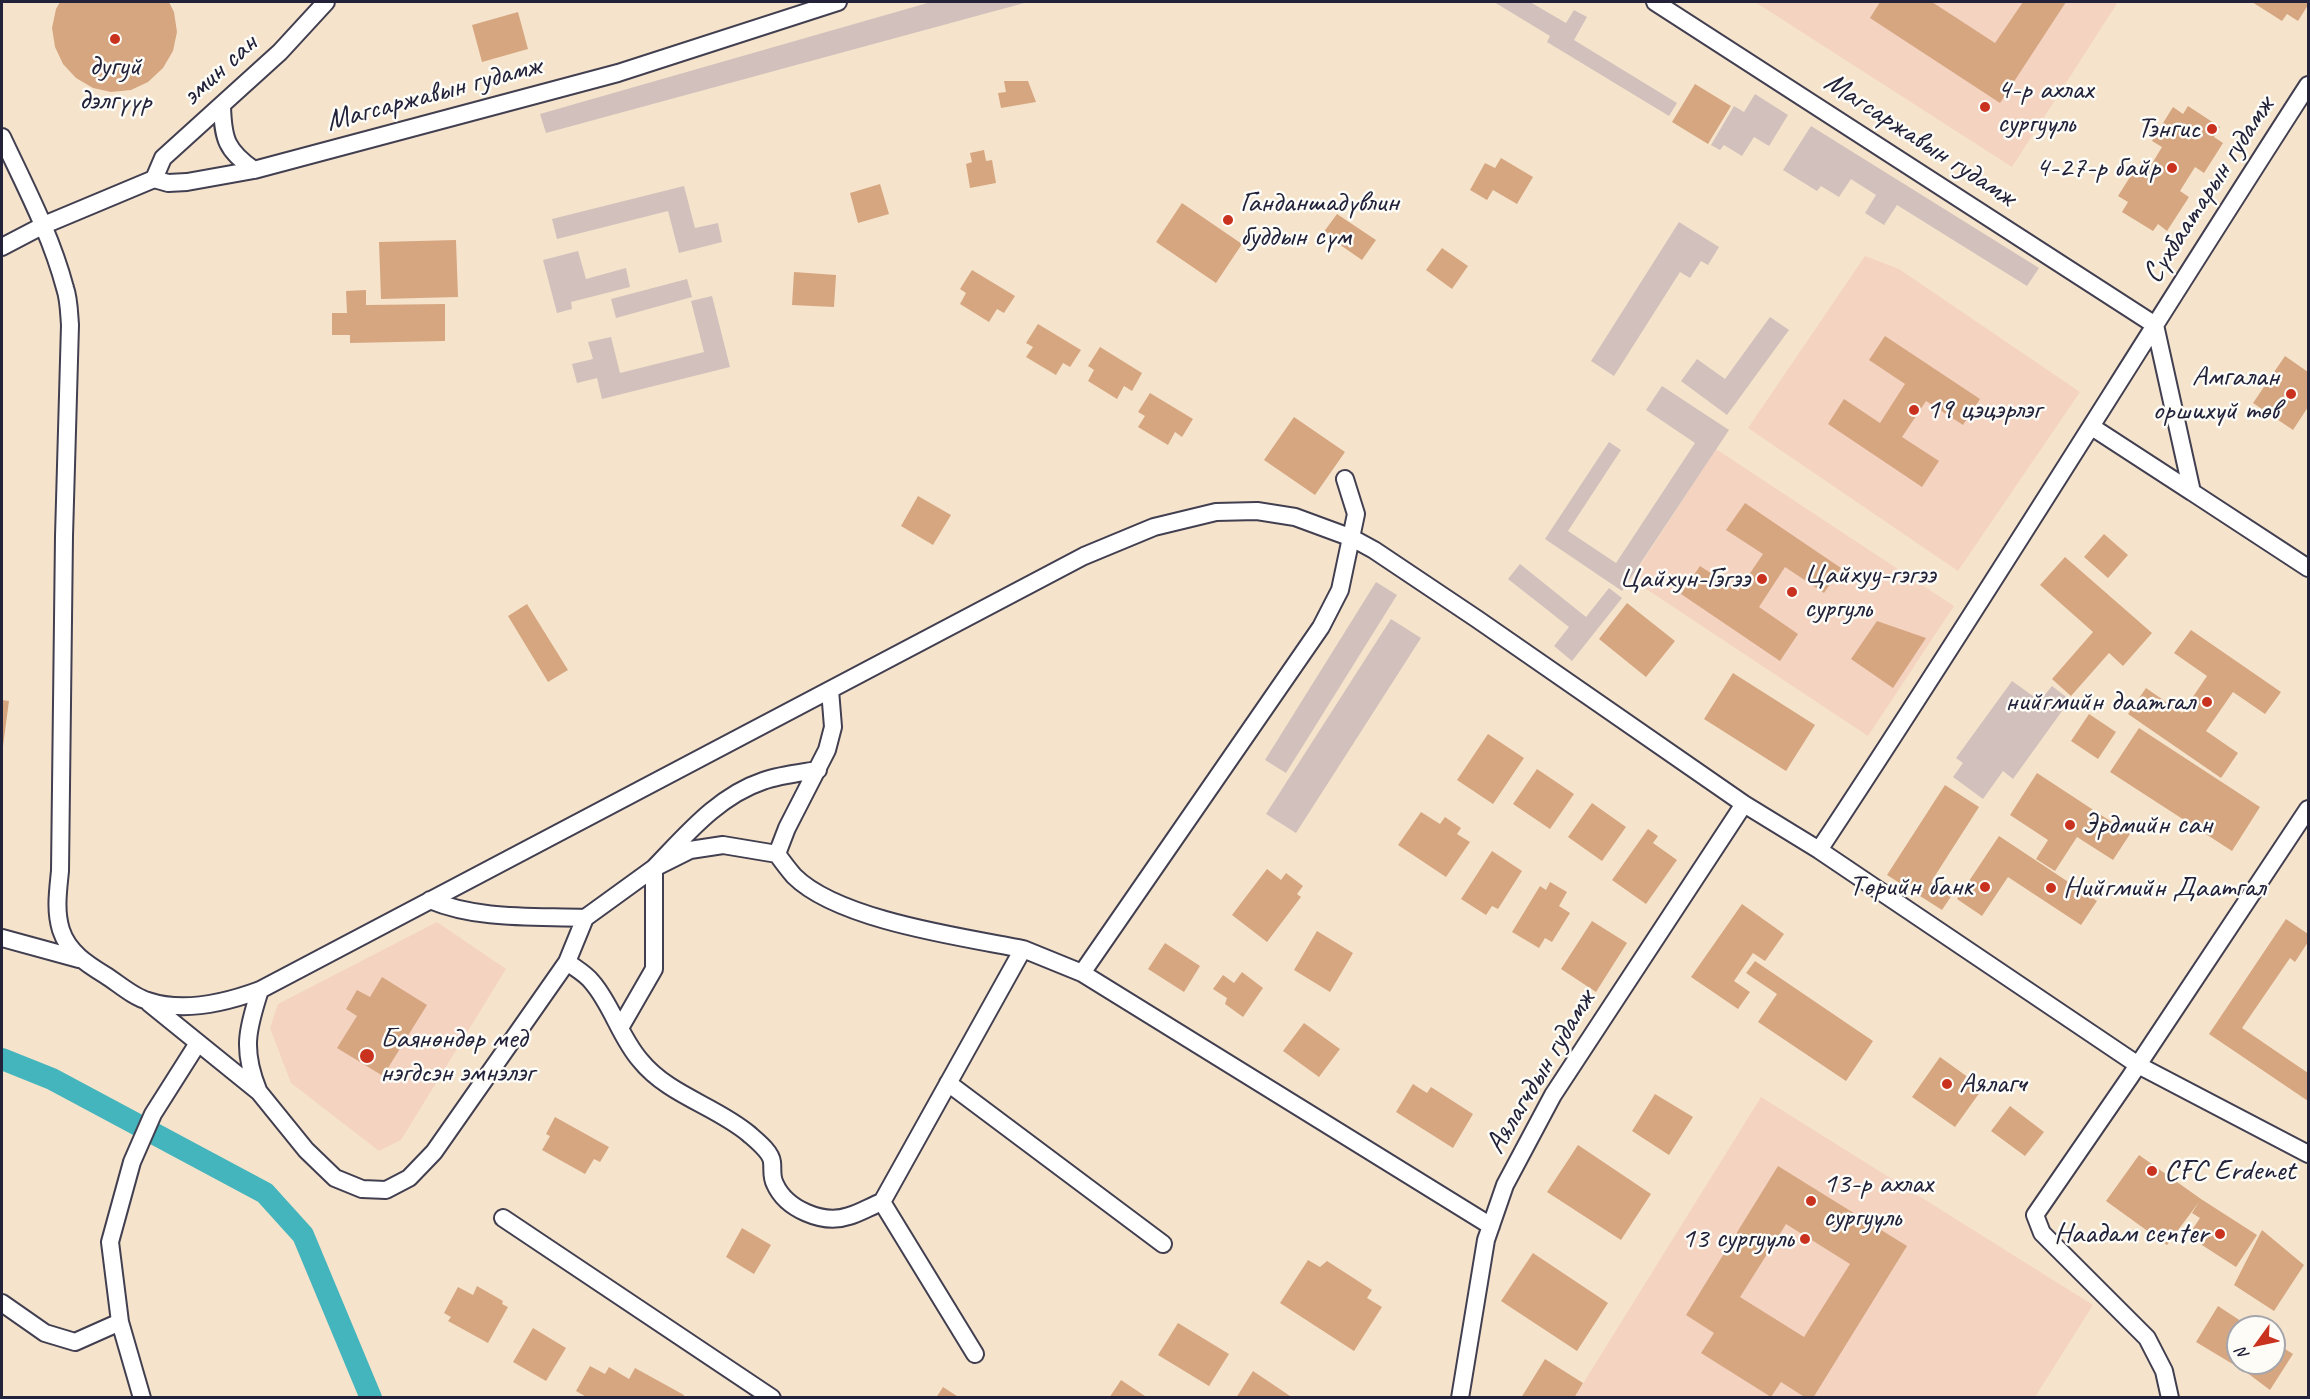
<!DOCTYPE html>
<html>
<head>
<meta charset="utf-8">
<style>
  body { margin:0 }
  #map { position:relative; width:2310px; height:1399px; overflow:hidden; background:#f5e4cb; font-family:Caveat,sans-serif }
  canvas { display:block }
  .frame { position:absolute; inset:0; border:3px solid #22223b; pointer-events:none }
  .north { position:absolute; left:2226px; top:1315px; width:60px; height:60px; box-sizing:border-box; background:#fdfcf7; border:2px solid #a5a5ac; border-radius:50%; rotate:237deg; font-size:16px; font-weight:700; line-height:24px; text-align:center; color:#22223b }
  .north::after { content:''; display:block; margin:auto; width:21px; height:27px; background:#c8321e; clip-path:polygon(50% 0,100% 100%,50% 72%,0 100%) }
</style>
</head>
<body>
<div id="map">
<canvas width="2310" height="1399"></canvas>
<div class="frame"></div>
<div class="north">N</div>
</div>
<script>
const g = document.querySelector('canvas').getContext('2d');
g.lineJoin = 'round';
function paint(path, color) { g.fillStyle = color; g.fill(path, 'evenodd'); }
function trace(path, color, width, dash) { g.strokeStyle = color; g.lineWidth = width; g.lineCap = dash ? 'butt' : 'round'; g.setLineDash(dash || []); g.stroke(path); }
function drawText(font, color, halo, rows, align = 'center') {
  g.font = font + ' Caveat,sans-serif'; g.lineWidth = 5; g.setLineDash([]); g.textBaseline = 'middle'; g.strokeStyle = halo; g.fillStyle = color; for (const [text, x, y, turn = 0] of rows) {
    g.save(); g.translate(x, y); g.rotate((+turn || 0) * Math.PI / 180); g.textAlign = isNaN(turn) ? turn : align; if (halo) g.strokeText(text, 0, 0); g.fillText(text, 0, 0); g.restore();
  }
}
paint(new Path2D(`
  M1755,2H2118L2012,167Z
  M1865,256L1899,269L2080,392L1958,571L1748,428Z
  M1716,449L1954,606L1868,736L1631,579Z
  M437,922L506,969L401,1140L379,1151L291,1083L270,1028L278,1004Z
  M1761,1097L2093,1305L2035,1397L1574,1398Z`), '#f5d3c1');
paint(new Path2D(`
  M931,2H1028L546,133L540,114Z
  M1494,2H1530L1566,23L1574,10L1587,17L1574,40L1677,103L1669,116L1547,42L1550,36Z
  M1755,94L1788,115L1769,146L1754,137L1742,156L1724,145L1720,150L1711,145L1734,106L1744,112Z
  M1811,126L2039,268L2027,286L1897,205L1884,225L1865,213L1876,195L1851,179L1839,197L1821,186L1817,191L1783,170Z
  M684,186L695,228L718,223L722,242L679,253L668,211L557,239L552,219Z
  M1679,222L1719,247L1708,265L1701,261L1690,278L1680,272L1614,376L1591,361Z
  M578,251L586,279L626,268L630,287L571,302L572,309L557,313L543,260Z
  M687,279L692,297L616,318L611,299Z
  M712,296L730,367L602,399L597,378L577,383L572,364L593,359L588,342L611,337L620,373L704,352L691,301Z
  M1770,317L1789,330L1727,415L1681,381L1697,359L1725,379Z
  M1662,386L1729,430L1622,591L1545,539L1609,442L1621,450L1568,531L1616,563L1695,443L1646,410Z
  M1520,564L1586,617L1609,588L1622,598L1572,661L1554,646L1569,627L1508,579Z
  M1376,582L1397,595L1286,773L1265,760Z
  M1391,619L1421,638L1296,833L1266,814Z
  M2012,681L2040,701L2052,686L2070,700L2013,779L2003,771L1983,799L1953,777L1963,763L1956,758Z`), '#d1c0bc');
trace(new Path2D(`
  M2,1059L52,1079L265,1193L303,1235L371,1398`), '#44b4bd', 22);
paint(new Path2D(`
  M60,2H169L174,12L177,32L173,51L163,68L148,82L131,90L111,92L93,88L76,78L63,64L55,47L52,28L56,9Z
  M1880,2H1932L1995,43L2023,2H2066L2000,103L1870,18Z
  M2252,2H2308V5L2298,21L2287,14L2282,21Z
  M518,12L528,49L482,62L472,25Z
  M1004,81H1028L1036,102L1001,108L998,93L1006,92Z
  M1695,84L1731,106L1708,144L1672,122Z
  M2188,106L2220,127L2214,137L2223,143L2204,173L2195,167L2180,191L2189,197L2167,231L2158,224L2153,231L2122,212L2128,202L2118,196L2135,169L2145,175L2162,147L2152,141L2173,107L2183,114Z
  M984,150L986,161L992,160L996,183L970,188L966,164L972,162L970,153Z
  M1501,158L1533,177L1517,204L1493,190L1487,200L1470,190L1485,163L1495,168Z
  M880,184L889,214L858,223L850,193Z
  M1182,203L1242,244L1216,283L1156,242Z
  M1337,214L1376,240L1362,260L1323,233Z
  M456,240L458,297L381,299L379,242Z
  M1442,248L1468,266L1452,289L1426,270Z
  M972,270L1015,296L1004,313L997,309L989,322L960,304L966,293L960,289Z
  M794,272L836,275L834,307L792,305Z
  M366,290V305L445,304V341L350,343V335H332V313H347L346,291Z
  M1038,324L1081,350L1070,367L1063,363L1056,375L1026,357L1033,347L1026,343Z
  M1885,336L1980,399L1963,425L1926,401L1902,437L1939,461L1922,487L1828,424L1844,399L1880,423L1905,384L1869,360Z
  M1100,347L1142,373L1132,391L1124,386L1117,399L1088,381L1094,370L1088,366Z
  M2285,356L2308,372V407L2293,430L2253,403Z
  M1150,393L1193,419L1182,437L1175,432L1168,445L1138,427L1145,416L1138,412Z
  M1294,417L1345,452L1315,495L1264,460Z
  M918,496L951,515L933,545L901,526Z
  M1745,503L1841,568L1824,593L1785,567L1759,607L1798,634L1780,661L1681,594L1700,566L1738,591L1763,554L1726,530Z
  M2104,534L2128,555L2108,578L2084,557Z
  M2065,557L2152,633L2123,666L2109,653L2071,696L2052,679L2093,632L2040,585Z
  M1627,603L1675,641L1646,677L1599,639Z
  M527,604L568,670L548,682L508,616Z
  M1877,621L1926,638L1893,688L1851,659Z
  M2191,630L2281,692L2265,714L2233,692L2206,731L2238,753L2221,778L2128,714L2146,688L2182,713L2207,676L2174,653Z
  M1733,673L1815,725L1786,771L1704,719Z
  M2,700L9,701L3,746H2Z
  M2089,714L2116,732L2098,759L2071,741Z
  M2139,728L2260,807L2232,851L2110,772Z
  M1488,734L1524,758L1493,804L1457,780Z
  M1537,769L1574,794L1550,829L1513,804Z
  M2037,773L2130,834L2113,860L2077,837L2055,871L2036,859L2048,840L2010,815Z
  M1945,785L1979,807L1931,882L1952,895L1942,910L1887,875Z
  M1592,803L1626,827L1602,861L1568,837Z
  M1421,812L1440,824L1445,817L1461,828L1457,834L1470,842L1446,877L1398,845Z
  M1648,829L1658,836L1653,843L1677,860L1646,904L1612,880Z
  M1999,836L2097,901L2081,925L2008,877L1982,916L1957,899Z
  M1492,851L1522,871L1498,909L1492,906L1486,915L1461,899Z
  M1267,869L1281,880L1286,873L1303,886L1297,894L1301,897L1267,942L1232,915Z
  M1550,882L1567,892L1559,906L1570,913L1552,942L1545,938L1539,948L1512,932L1540,886L1546,890Z
  M1742,904L1784,934L1765,961L1753,953L1734,981L1750,992L1738,1009L1691,977Z
  M2286,919L2308,934V942L2295,962L2290,958L2242,1028L2308,1073V1101L2209,1034Z
  M1592,921L1627,943L1596,992L1561,969Z
  M1317,931L1353,953L1330,992L1294,970Z
  M1165,943L1200,966L1184,992L1148,969Z
  M1755,961L1873,1041L1846,1081L1758,1022L1777,994L1746,973Z
  M1242,972L1263,988L1243,1017L1225,1004L1227,998L1213,989L1223,975L1234,983Z
  M382,977L427,1005L383,1076L337,1048L357,1016L346,1009L357,990L370,997Z
  M1304,1023L1340,1049L1319,1077L1283,1051Z
  M1940,1057L1983,1088L1955,1127L1912,1097Z
  M1413,1084L1427,1093L1431,1087L1473,1114L1453,1148L1396,1112Z
  M1655,1094L1693,1117L1669,1155L1632,1131Z
  M2010,1106L2044,1132L2025,1156L1991,1131Z
  M555,1117L609,1147L600,1162L594,1159L585,1174L542,1150L550,1136L546,1134Z
  M1578,1145L1651,1194L1621,1240L1547,1192Z
  M2139,1155L2201,1199L2257,1235L2236,1267L2188,1236L2200,1218L2192,1213L2199,1202L2167,1245L2106,1201Z
  M1778,1166L1907,1246L1813,1398H1806L1781,1382L1771,1397L1701,1353L1714,1333L1686,1315ZM1786,1224L1850,1264L1804,1337L1740,1297Z
  M742,1228L771,1245L754,1274L726,1257Z
  M2262,1230L2304,1265L2274,1311L2234,1285Z
  M1533,1253L1608,1303L1577,1351L1501,1301Z
  M1308,1260L1320,1267L1327,1261L1372,1290L1367,1298L1382,1307L1354,1351L1280,1303Z
  M477,1286L503,1301L502,1304L508,1307L488,1343L448,1321L451,1317L444,1313L458,1287L473,1295Z
  M2218,1306L2250,1327H2238V1363H2274V1342L2293,1354L2270,1390L2246,1372L2196,1342Z
  M1178,1323L1229,1354L1209,1386L1158,1355Z
  M533,1328L566,1348L546,1381L513,1362Z
  M1545,1359L1583,1383L1574,1398H1521Z
  M590,1366L605,1374L609,1367L629,1379L635,1368L684,1395L683,1398H588L576,1391Z
  M1253,1371L1293,1398H1236Z
  M1121,1380L1148,1398H1109Z
  M943,1387L960,1398H936Z`), '#d6a681');
const street = new Path2D(`
  M1655,2L2155,325
  M222,106C223,139 226,150 254,170
  M2,137C25,186 51,235 65,288C69,299 69,313 70,325L64,536L60,871C58,891 55,911 61,930C68,952 87,964 105,975C118,983 133,997 148,1001C184,1013 225,1003 260,990L1084,556L1154,527L1216,512L1257,511L1295,517L1352,538L1374,550L1477,619L1744,804L1819,850L2138,1065L2308,1154
  M154,179L163,158L280,52L326,2
  M2,247L44,225L154,179L168,183L187,182L254,170L618,73L838,2
  M2155,325L2192,492L2308,568
  M2092,427L2192,492
  M1345,479L1356,514L1340,590L1321,627L1082,973L1491,1226
  M830,690L833,727L827,750L787,828L777,854C782,861 788,869 794,876C838,920 961,937 1023,949L882,1202L975,1354
  M1819,850C1986,598 2144,339 2308,85
  M430,900C478,920 533,916 585,918
  M2,938L79,959
  M1023,949L1082,973
  M567,962C575,968 586,974 592,982C612,1005 620,1037 640,1060C668,1095 716,1106 749,1134C757,1141 771,1152 772,1162C773,1171 771,1176 775,1184C786,1209 823,1225 849,1216C860,1213 871,1206 882,1202
  M149,1003L259,1092L306,1150L335,1178L362,1189L386,1190L409,1178L434,1152L567,962L585,918L654,868L690,850L723,845L777,854
  M620,1028L654,969V868C686,835 718,796 763,781C780,775 800,773 818,770
  M948,1083L1163,1244
  M258,1090C242,1050 247,1030 260,990
  M503,1218L772,1398
  M2,1303L45,1333L75,1342L120,1322
  M142,1398L120,1322L110,1242L132,1162L153,1114L198,1043
  M1460,1398L1486,1240L1505,1185L1553,1095L1744,804
  M2170,1398L2164,1371L2147,1338L2042,1233L2035,1215L2130,1077L2308,809`);
trace(street, '#423f51', 20);
trace(street, '#fff', 16);
for (const [x, y, r, color] of [
  [115,39,6,"#c8321e"],
  [1985,107,6,"#c8321e"],
  [2212,129,6,"#c8321e"],
  [2172,168,6,"#c8321e"],
  [1228,220,6,"#c8321e"],
  [2291,394,6,"#c8321e"],
  [1914,410,6,"#c8321e"],
  [1762,579,6,"#c8321e"],
  [1792,592,6,"#c8321e"],
  [2207,702,6,"#c8321e"],
  [2070,825,6,"#c8321e"],
  [1985,887,6,"#c8321e"],
  [2051,888,6,"#c8321e"],
  [367,1056,8,"#c8321e"],
  [1947,1084,6,"#c8321e"],
  [2152,1171,6,"#c8321e"],
  [1811,1201,6,"#c8321e"],
  [2220,1234,6,"#c8321e"],
  [1805,1239,6,"#c8321e"]
]) { const dot = new Path2D(); dot.arc(x, y, r, 0, 2 * Math.PI); g.fillStyle = color; g.fill(dot); trace(dot, '#fdfcf7', 2); }
drawText('30px', '#22223b', '#fdfcf7', [
  ["дугуй",115,67,"center"],
  ["дэлгүүр",115,101,"center"],
  ["4-р ахлах",1997,90],
  ["сургууль",1997,124],
  ["Тэнгис",2200,129,"right"],
  ["4-27-р байр",2160,168,"right"],
  ["Ганданшадүвлин",1240,203],
  ["буддын сүм",1240,237],
  ["Амгалан",2279,377,"right"],
  ["оршихуй төв",2279,411,"right"],
  ["19 цэцэрлэг",1926,410],
  ["Цайхуу-гэгээ",1804,575],
  ["сургуль",1804,609],
  ["Цайхун-Гэгээ",1750,579,"right"],
  ["нийгмийн даатгал",2195,702,"right"],
  ["Эрдмийн сан",2082,825],
  ["Төрийн банк",1973,887,"right"],
  ["Нийгмийн Даатгал",2063,888],
  ["Баянөндөр мед",380,1039],
  ["нэгдсэн эмнэлэг",380,1073],
  ["Аялагч",1959,1084],
  ["CFC Erdenet",2164,1171],
  ["13-р ахлах",1823,1184],
  ["сургууль",1823,1218],
  ["Наадам center",2208,1234,"right"],
  ["13 сургууль",1793,1239,"right"]
], 'left');
drawText('30px', '#22223b', '#fdfcf7', [
  ["эмин сан",220,70,-42],
  ["Магсаржавын гудамж",434,94,-15],
  ["Магсаржавын гудамж",1920,140,33],
  ["Сүхбаатарын гудамж",2209,190,-57],
  ["Аялагчдын гудамж",1541,1072,-59]
]);
</script>
</body>
</html>
